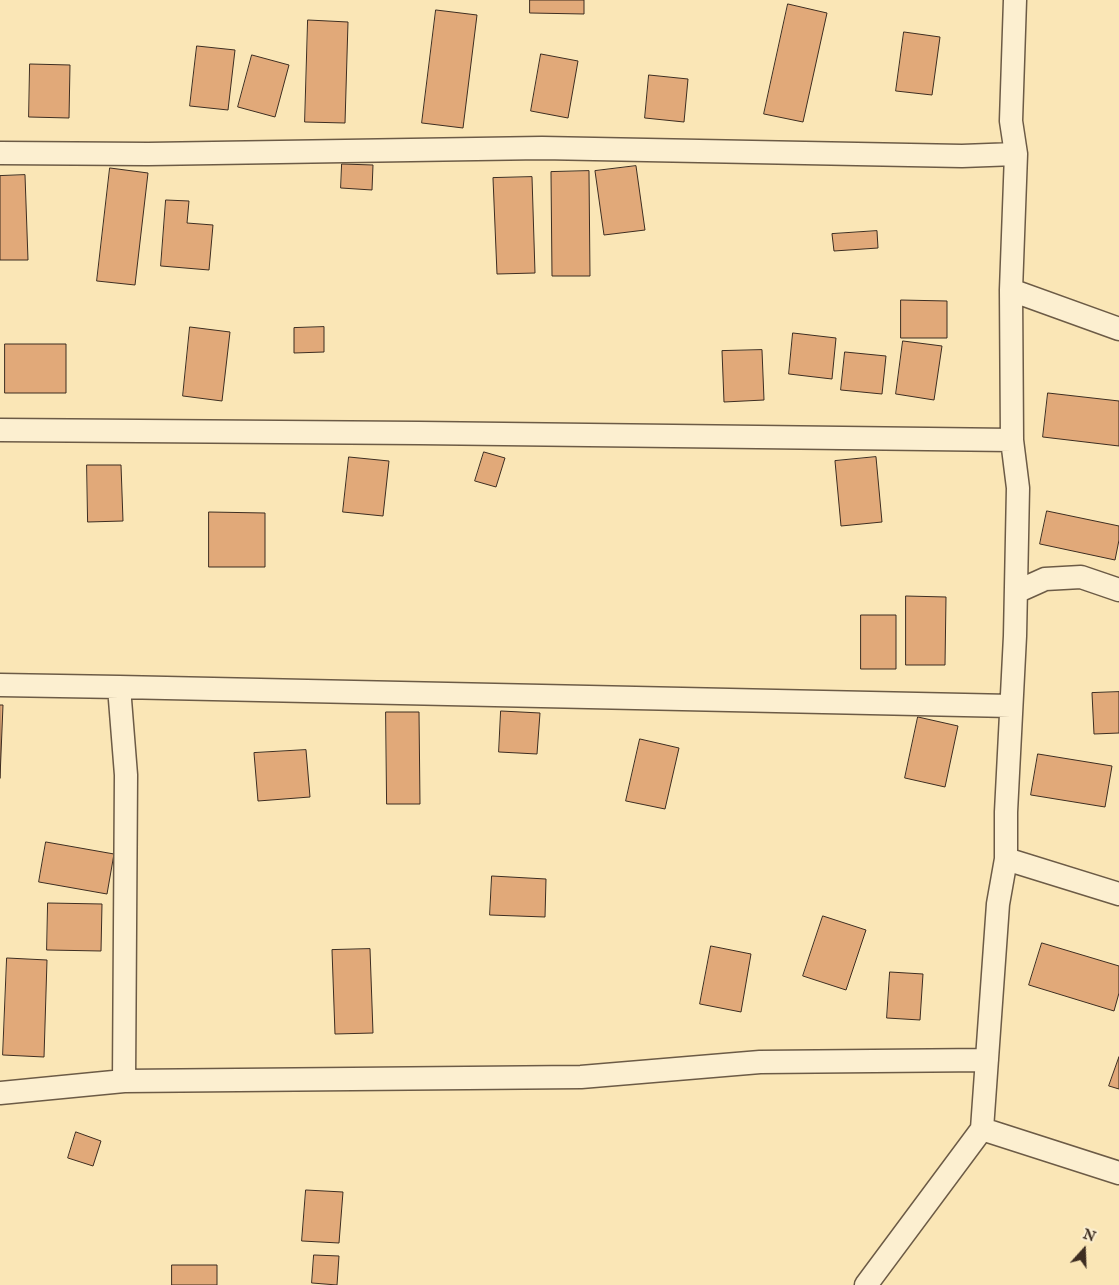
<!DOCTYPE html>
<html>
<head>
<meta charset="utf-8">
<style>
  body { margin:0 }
  #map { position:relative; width:1119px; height:1285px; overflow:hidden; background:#fae6b6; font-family:"IM FELL English",serif }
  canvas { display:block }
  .north { position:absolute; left:1059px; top:1225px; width:50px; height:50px; -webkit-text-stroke:4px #fcefd0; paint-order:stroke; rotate:20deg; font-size:14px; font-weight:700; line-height:20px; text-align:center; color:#3d2d21 }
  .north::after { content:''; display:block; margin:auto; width:18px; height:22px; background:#3d2d21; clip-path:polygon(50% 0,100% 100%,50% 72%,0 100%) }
</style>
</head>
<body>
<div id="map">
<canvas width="1119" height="1285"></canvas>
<div class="north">N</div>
</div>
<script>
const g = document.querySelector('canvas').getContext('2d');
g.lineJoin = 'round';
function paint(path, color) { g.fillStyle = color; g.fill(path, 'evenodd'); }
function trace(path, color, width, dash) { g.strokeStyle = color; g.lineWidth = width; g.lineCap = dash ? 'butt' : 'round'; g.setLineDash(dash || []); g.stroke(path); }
const building = new Path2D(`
  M530,0H584V14L530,13Z
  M788,4L827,13L803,122L764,114Z
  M436,10L477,15L463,128L422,123Z
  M308,20L348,22L345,123L305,122Z
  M904,32L940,37L932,95L896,91Z
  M197,46L235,50L228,110L190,106Z
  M541,54L578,61L568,118L531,111Z
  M252,55L289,65L275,117L238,107Z
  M30,64L70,65L69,118L29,117Z
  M649,75L688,79L684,122L645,118Z
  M342,164L373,165L372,190L341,188Z
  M636,166L645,230L604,235L595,171Z
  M110,168L148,173L135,285L97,281Z
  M589,171L590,276H552L551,172Z
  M25,175L28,260H0V176Z
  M532,177L535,273L497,274L493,178Z
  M166,200L189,201L187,223L213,225L209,270L161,266Z
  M877,231L878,248L834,251L832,234Z
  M901,300L947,301V338H901Z
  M190,327L230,332L222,401L183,396Z
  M324,327V352L294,353V328Z
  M793,333L836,338L832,379L789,374Z
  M903,341L942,346L934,400L896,394Z
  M5,344H66V393H5Z
  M762,350L764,400L724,402L722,351Z
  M845,352L886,356L882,394L841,390Z
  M1048,393L1119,401V446L1043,437Z
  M484,452L505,458L496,487L475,481Z
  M349,457L389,461L383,516L343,512Z
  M876,457L882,522L841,526L835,461Z
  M87,465H121L123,521L88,522Z
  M1047,511L1119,526V540L1115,560L1040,544Z
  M209,512L265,513V567H209Z
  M906,596L946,597L945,665H906Z
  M861,615H896V669H861Z
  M1119,692V733L1094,734L1092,693Z
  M0,705H3L0,778Z
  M501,711L540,713L537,754L499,752Z
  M386,712H419L420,804H387Z
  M918,717L958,726L945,787L905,778Z
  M640,739L679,748L665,809L626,801Z
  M306,750L310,797L258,801L254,753Z
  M1038,754L1112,766L1105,807L1031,795Z
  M46,842L114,854L107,894L39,882Z
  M492,876L546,879L545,917L490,915Z
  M48,903L102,904L101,951L47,950Z
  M823,916L866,930L846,990L803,976Z
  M1042,943L1119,966V993L1114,1011L1029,985Z
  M711,946L751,954L741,1012L700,1004Z
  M370,949L373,1033L335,1034L332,950Z
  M7,958L47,960L44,1057L3,1055Z
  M890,972L923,974L920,1020L887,1018Z
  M1119,1057V1089L1109,1086Z
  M76,1132L101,1141L93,1166L68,1158Z
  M306,1190L343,1192L339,1243L302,1241Z
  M314,1255L339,1256L337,1285L312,1283Z
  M172,1265H217V1285H172Z`);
paint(building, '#e1a979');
trace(building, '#3d2d21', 1);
const street = new Path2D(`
  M0,153L148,154L542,148L962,156L1016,154L1011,121L1015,0
  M1011,290L1119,329
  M0,430L419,433L1012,440
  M1016,592L1045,579L1081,577L1119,590
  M0,685L119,687L1011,706
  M119,687L126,775L124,1081
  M1006,859L1119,894
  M0,1093L124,1081L581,1077L760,1062L987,1060
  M982,1129L1119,1173
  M866,1285L982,1129L998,904L1006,859V812L1015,636L1018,488L1012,440L1011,290L1016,154`);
trace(street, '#6c5b46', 25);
trace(street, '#fcefd0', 22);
</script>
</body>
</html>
